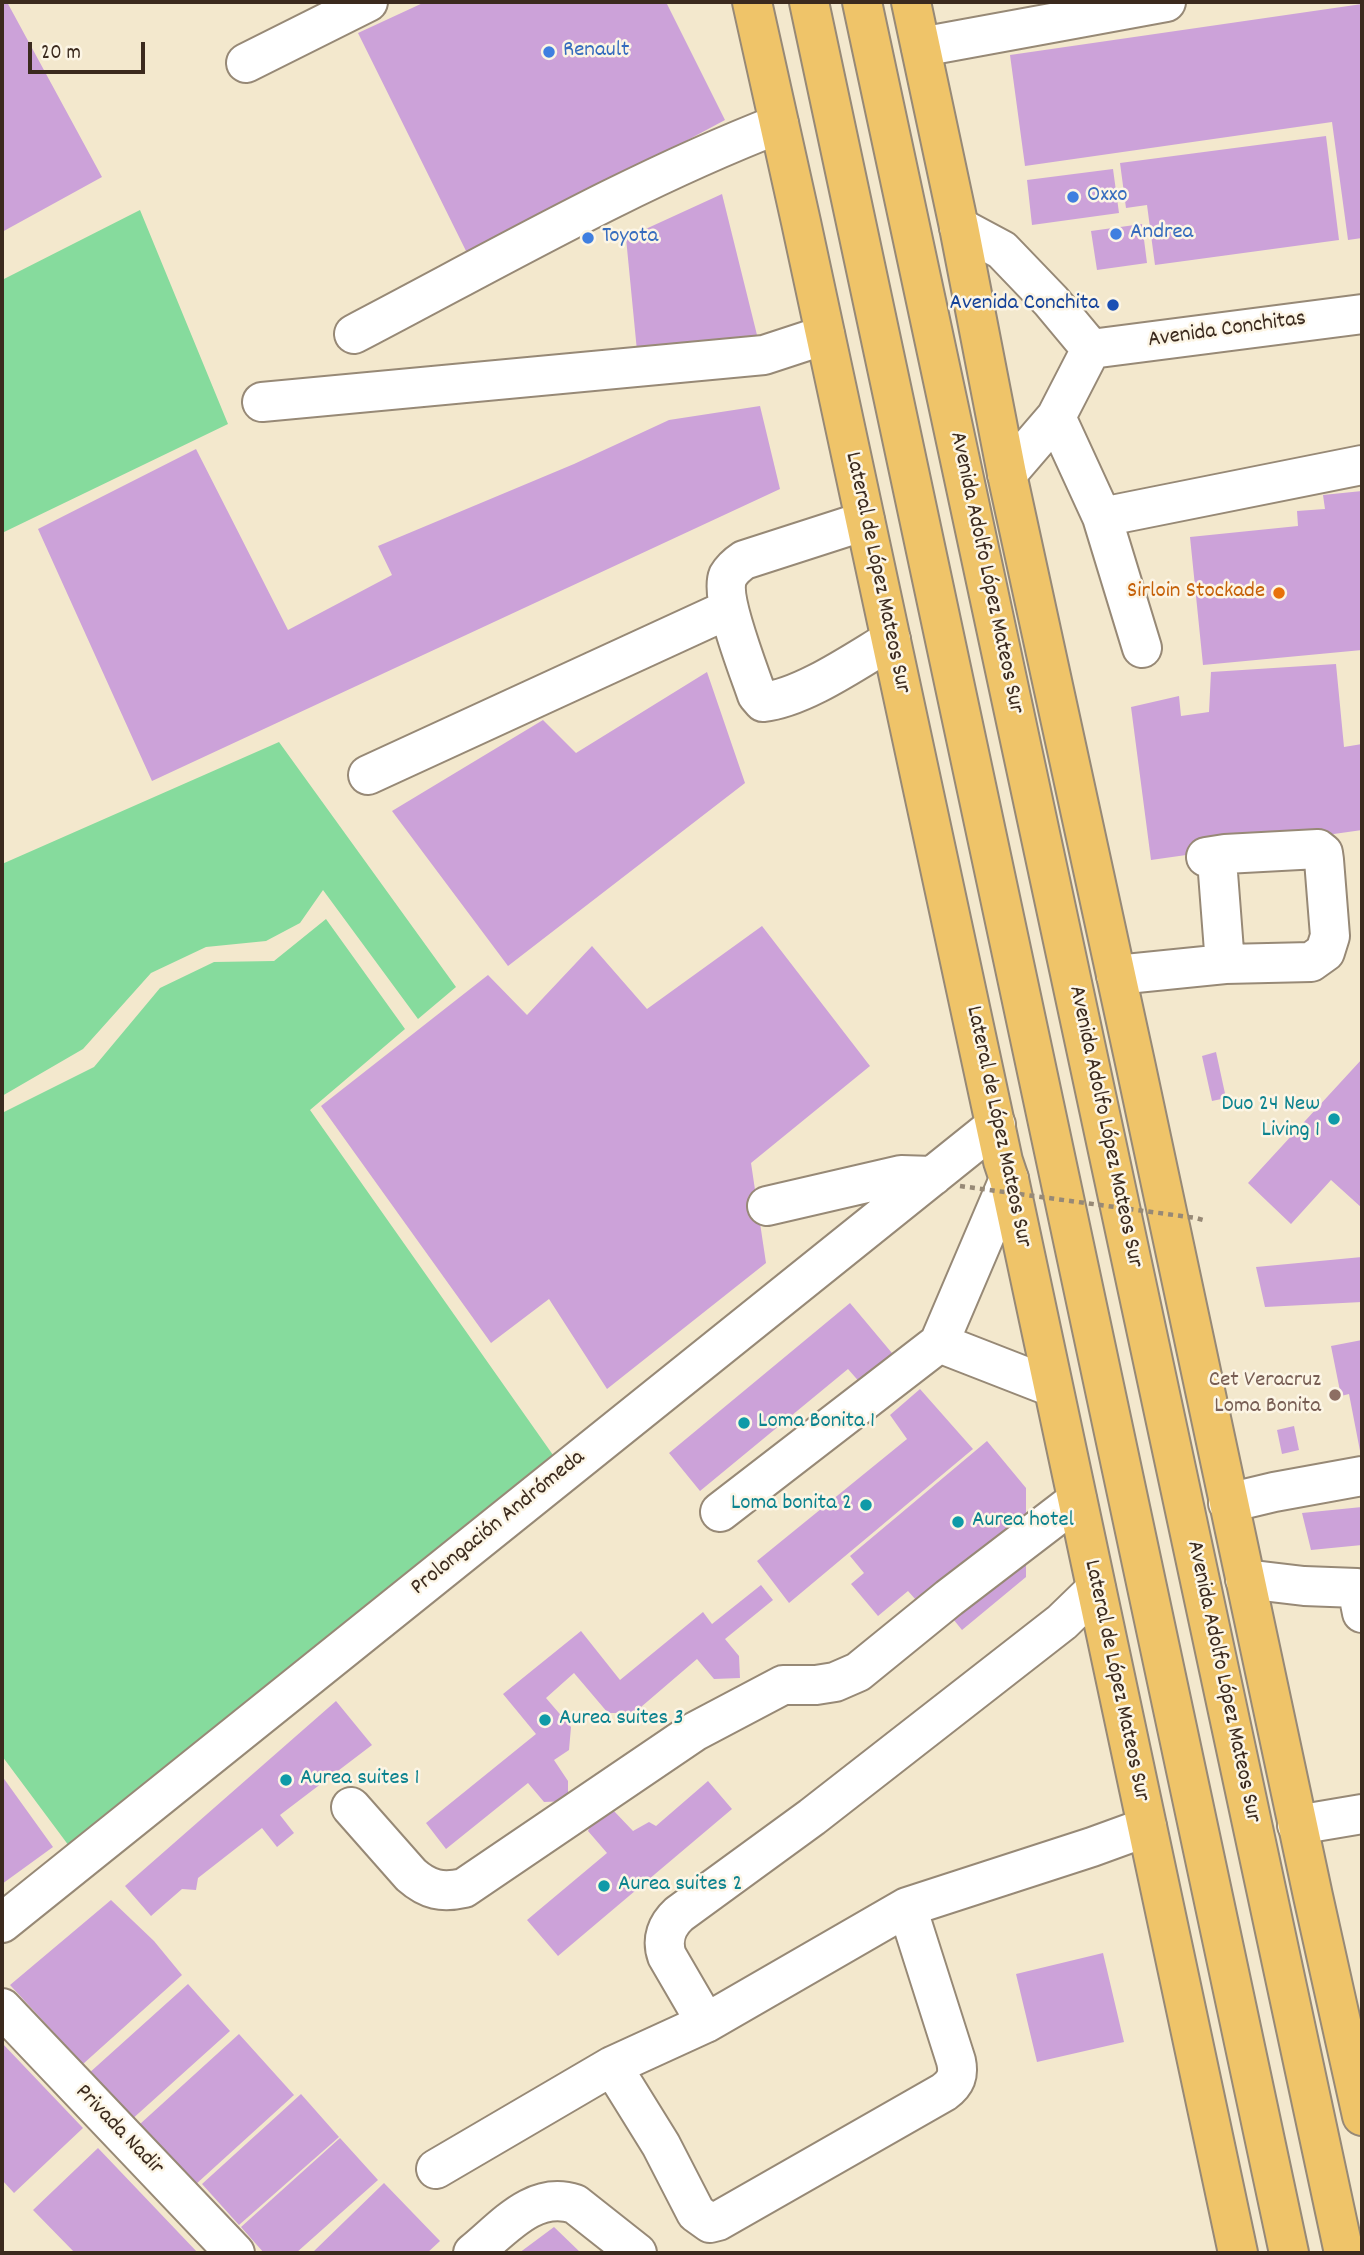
<!DOCTYPE html>
<html>
<head>
<meta charset="utf-8">
<style>
  body { margin:0 }
  #map { position:relative; width:1364px; height:2255px; overflow:hidden; background:#f3e8cd; font-family:Dekko,sans-serif }
  canvas { display:block }
  .frame { position:absolute; inset:0; border:4px solid #3b2a1e; pointer-events:none }
  .scale { position:absolute; left:28px; top:42px; width:117px; height:32px; box-sizing:border-box; border:4px solid #3b2a1e; border-top:0; padding-left:9px; font-size:21px; line-height:24px; white-space:nowrap; color:#3b2a1e; -webkit-text-stroke:5px #fcf5e5; paint-order:stroke }
</style>
</head>
<body>
<div id="map">
<canvas width="1364" height="2255"></canvas>
<div class="frame"></div>
<div class="scale">20 m</div>
</div>
<script>
const g = document.querySelector('canvas').getContext('2d');
g.lineJoin = 'round';
function paint(path, color) { g.fillStyle = color; g.fill(path, 'evenodd'); }
function trace(path, color, width, dash) { g.strokeStyle = color; g.lineWidth = width; g.lineCap = dash ? 'butt' : 'round'; g.setLineDash(dash || []); g.stroke(path); }
function drawText(font, color, halo, rows, align = 'center') {
  g.font = font + ' Dekko,sans-serif'; g.lineWidth = 5; g.setLineDash([]); g.textBaseline = 'middle'; g.strokeStyle = halo; g.fillStyle = color; for (const [text, x, y, turn = 0] of rows) {
    g.save(); g.translate(x, y); g.rotate((+turn || 0) * Math.PI / 180); g.textAlign = isNaN(turn) ? turn : align; if (halo) g.strokeText(text, 0, 0); g.fillText(text, 0, 0); g.restore();
  }
}
paint(new Path2D(`
  M140,210L228,424L2,533V280Z
  M279,742L456,987L418,1019L323,890L300,923L266,941L206,947L151,973L83,1049L2,1096V864Z
  M326,919L405,1029L310,1110L553,1455L69,1846L2,1756V1113L94,1067L160,988L214,962L274,961Z`), '#86db9d');
paint(new Path2D(`
  M2,2H7L102,177L2,232Z
  M425,2H666L725,120L469,257L358,33Z
  M1362,4V238L1348,240L1332,122L1025,166L1010,55Z
  M1326,136L1339,240L1155,265L1147,205L1126,208L1120,163Z
  M1113,169L1119,213L1032,225L1027,180Z
  M722,194L757,335L637,351L626,238Z
  M1142,224L1147,263L1097,270L1091,231Z
  M760,406L780,489L152,781L38,529L196,449L288,630L392,575L378,546L574,464L669,420Z
  M1362,491V650L1203,665L1190,537L1298,526L1297,511L1325,509L1323,495Z
  M1336,664L1344,747L1362,744V830L1151,860L1131,707L1179,696L1181,716L1209,712L1211,672Z
  M707,672L745,783L508,966L392,811L543,720L576,753Z
  M762,926L870,1066L751,1163L766,1263L607,1389L549,1299L491,1343L321,1106L488,975L527,1015L592,946L647,1009Z
  M1216,1052L1226,1098L1212,1101L1202,1056Z
  M1362,1059V1208L1331,1180L1291,1224L1248,1183Z
  M1362,1257V1302L1265,1307L1256,1267Z
  M850,1303L902,1365L869,1393L848,1369L700,1491L669,1453Z
  M1362,1340V1456H1361L1349,1394L1341,1396L1331,1346Z
  M920,1389L973,1449L789,1603L757,1561L907,1439L890,1415Z
  M1294,1426L1299,1450L1282,1454L1277,1430Z
  M987,1441L1026,1488V1577L962,1630L936,1598L924,1609L908,1591L878,1616L851,1584L864,1573L850,1556Z
  M1362,1507V1545L1311,1550L1302,1513Z
  M761,1585L773,1600L725,1639L739,1656L740,1678L714,1679L697,1659L634,1713H608L574,1673L546,1698L571,1727L569,1750L554,1760L568,1781V1801L544,1802L528,1783L446,1849L426,1823L536,1734L503,1694L581,1631L620,1680L703,1612L712,1624Z
  M336,1701L372,1745L280,1815L294,1833L277,1847L262,1828L198,1878L196,1890L182,1889L151,1916L125,1886Z
  M2,1776L53,1847L2,1884Z
  M708,1781L732,1809L558,1956L527,1920L607,1853L588,1831L596,1813L613,1810L633,1831L649,1822L656,1826Z
  M111,1900L154,1941L182,1975L83,2064L10,1985Z
  M1103,1953L1124,2042L1037,2062L1016,1974Z
  M188,1984L230,2031L130,2121L88,2074Z
  M239,2034L294,2095L195,2185L140,2124Z
  M2,2043L83,2128L14,2193L2,2180Z
  M301,2094L339,2137L239,2225L202,2184Z
  M340,2138L378,2180L296,2253H264L241,2227Z
  M98,2148L198,2253H75L33,2210Z
  M384,2183L440,2241L427,2253H312Z
  M554,2227L581,2253H519Z`), '#cca2d9');
const minor = new Path2D(`
  M921,47L1166,2
  M246,63L368,2
  M959,227L1002,250L1051,301L1091,349
  M354,334C494,261 632,181 779,124
  M1091,349L1362,314
  M262,402L764,355L825,335
  M1056,417L1102,517L1362,465
  M1007,474L1056,417L1091,349
  M1102,517L1142,648
  M865,521L744,560C738,564 732,569 728,576C719,597 749,671 757,695L763,702C803,698 857,660 891,640
  M368,775L729,609
  M1206,857L1217,860L1225,964
  M1116,975L1225,964L1311,962L1325,952L1330,936L1324,860L1323,853L1318,849L1225,854L1206,857
  M767,1206L901,1175L933,1176
  M939,1343L1052,1387
  M1228,1503L1274,1492L1362,1476
  M720,1512L939,1343L1009,1179
  M1245,1579L1304,1586L1357,1588L1362,1613
  M351,1807L411,1875C428,1890 442,1893 464,1888L694,1732L783,1685H816L835,1682L858,1672L949,1598L1077,1500
  M1297,1825L1362,1814
  M2,1923L996,1125
  M2,2008L235,2253
  M706,2023L667,1956C661,1939 667,1925 679,1914L812,1817L1062,1622L1096,1589
  M612,2066L661,2145L696,2213L710,2223L718,2221L944,2092C956,2083 959,2075 956,2061L907,1907
  M436,2169L612,2066L706,2023L907,1907L1092,1847L1147,1827
  M473,2253C503,2229 533,2190 575,2204L637,2253`);
const major = new Path2D(`
  M752,2L801,222L1003,1161L1009,1179L1238,2253
  M809,2L1289,2253
  M862,2L1344,2253
  M911,2L959,227L1007,474L1136,1067L1313,1896L1362,2116`);
trace(minor, '#978976', 42);
trace(major, '#978976', 42);
trace(minor, '#fff', 38);
trace(major, '#efc469', 38);
trace(new Path2D(`
  M960,1186L1196,1218L1207,1221`), '#978976', 4.5, [5, 5]);
for (const [x, y, r, color] of [
  [549,52,7,"#3f7fe0"],
  [1073,197,7,"#3f7fe0"],
  [1116,234,7,"#3f7fe0"],
  [588,238,7,"#3f7fe0"],
  [1113,305,7,"#1a4fb4"],
  [1279,593,7,"#e8710a"],
  [1334,1119,7,"#0f9aa8"],
  [1335,1395,7,"#8d6e63"],
  [744,1423,7,"#0f9aa8"],
  [866,1505,7,"#0f9aa8"],
  [958,1522,7,"#0f9aa8"],
  [545,1720,7,"#0f9aa8"],
  [286,1780,7,"#0f9aa8"],
  [604,1886,7,"#0f9aa8"]
]) { const dot = new Path2D(); dot.arc(x, y, r, 0, 2 * Math.PI); g.fillStyle = color; g.fill(dot); trace(dot, '#fcf5e5', 2.5); }
drawText('23px', '#366cbe', '#fcf5e5', [
  ["Renault",563,52],
  ["Oxxo",1087,197],
  ["Andrea",1130,234],
  ["Toyota",602,238]
], 'left');
drawText('23px', '#164399', '#fcf5e5', [
  ["Avenida Conchita",1099,305]
], 'right');
drawText('23px', '#3b2a1e', '#fcf5e5', [
  ["Avenida Conchitas",1227,331,-8],
  ["Lateral de López Mateos Sur",876,573,78],
  ["Avenida Adolfo López Mateos Sur",985,573,78],
  ["Lateral de López Mateos Sur",997,1127,78],
  ["Avenida Adolfo López Mateos Sur",1104,1127,78],
  ["Prolongación Andrómeda",499,1524,-39],
  ["Lateral de López Mateos Sur",1115,1681,78],
  ["Avenida Adolfo López Mateos Sur",1222,1682,78],
  ["Privada Nadir",118,2131,46]
]);
drawText('23px', '#c56008', '#fcf5e5', [
  ["Sirloin Stockade",1265,593]
], 'right');
drawText('23px', '#0d838f', '#fcf5e5', [
  ["Duo 24 New",1320,1106,"right"],
  ["Living 1",1320,1132,"right"],
  ["Loma Bonita 1",758,1423],
  ["Loma bonita 2",852,1505,"right"],
  ["Aurea hotel",972,1522],
  ["Aurea suites 3",559,1720],
  ["Aurea suites 1",300,1780],
  ["Aurea suites 2",618,1886]
], 'left');
drawText('23px', '#785e54', '#fcf5e5', [
  ["Cet Veracruz",1321,1382],
  ["Loma Bonita",1321,1408]
], 'right');
</script>
</body>
</html>
